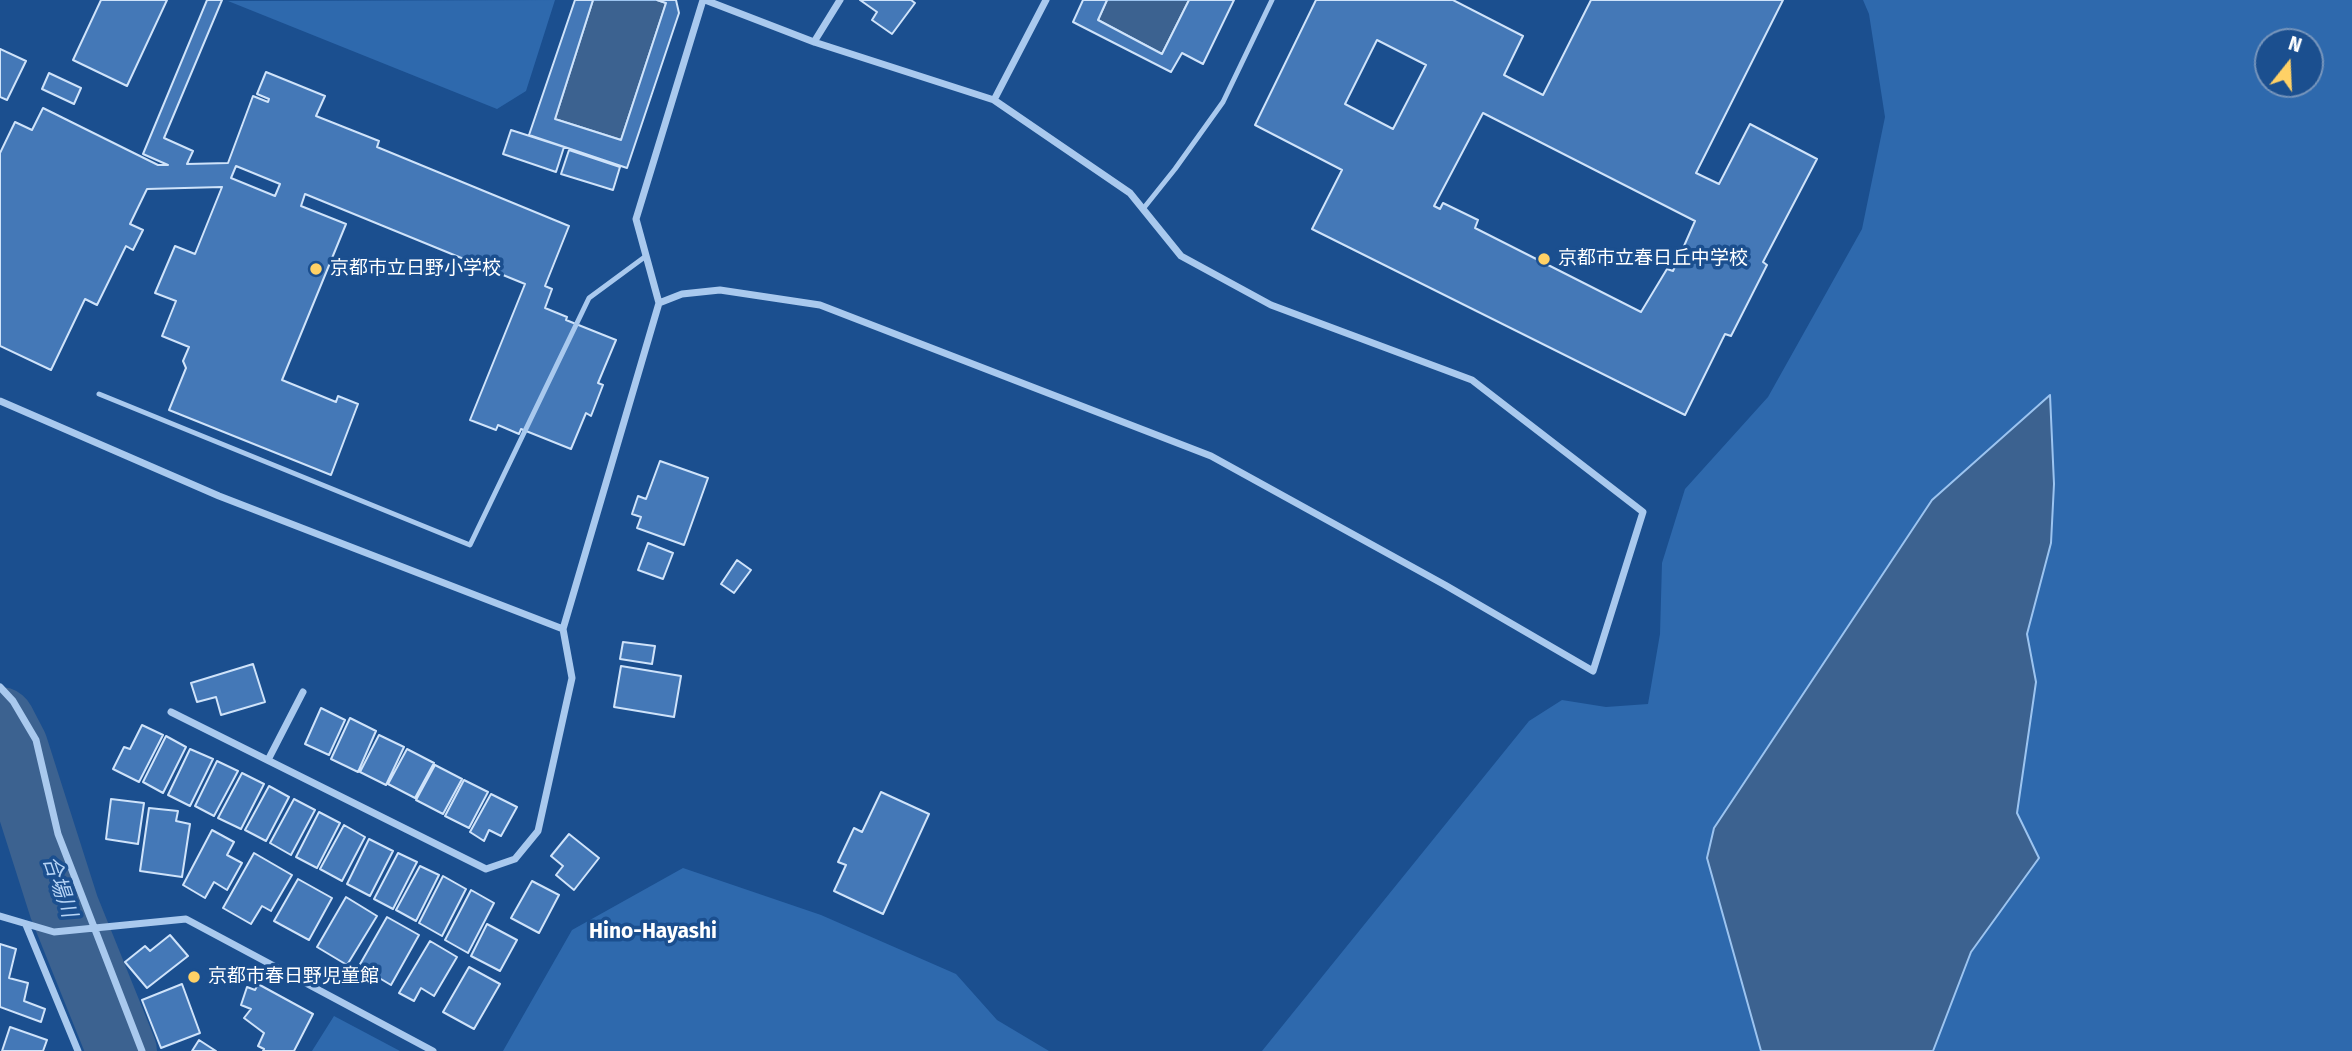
<!DOCTYPE html>
<html>
<head>
<meta charset="utf-8">
<style>
  body { margin:0 }
  #map { position:relative; width:2352px; height:1051px; overflow:hidden; background:#1b4f8f; font-family:"Fira Sans",sans-serif }
  canvas { display:block }
  .north { position:absolute; left:2254px; top:28px; width:70px; height:70px; box-sizing:border-box; background:#1b4f8f; border:2px solid #7695bc; border-radius:50%; rotate:18deg; font-size:19px; font-weight:700; line-height:28px; text-align:center; color:#fff }
  .north::after { content:''; display:block; margin:auto; width:24px; height:32px; background:#ffd166; clip-path:polygon(50% 0,100% 100%,50% 72%,0 100%) }
</style>
</head>
<body>
<div id="map">
<canvas width="2352" height="1051"></canvas>
<div class="north">N</div>
</div>
<script>
const g = document.querySelector('canvas').getContext('2d');
g.lineJoin = 'round';
function paint(path, color) { g.fillStyle = color; g.fill(path, 'evenodd'); }
function trace(path, color, width, dash) { g.strokeStyle = color; g.lineWidth = width; g.lineCap = dash ? 'butt' : 'round'; g.setLineDash(dash || []); g.stroke(path); }
function drawText(font, color, halo, rows, align = 'center') {
  g.font = font + ' "Fira Sans","Noto Sans JP",sans-serif'; g.lineWidth = 7; g.setLineDash([]); g.textBaseline = 'middle'; g.strokeStyle = halo; g.fillStyle = color; for (const [text, x, y, turn = 0] of rows) {
    g.save(); g.translate(x, y); g.rotate((+turn || 0) * Math.PI / 180); g.textAlign = isNaN(turn) ? turn : align; if (halo) g.strokeText(text, 0, 0); g.fillText(text, 0, 0); g.restore();
  }
}
paint(new Path2D(`
  M555,0L526,91L497,109L228,1Z
  M1863,0H2352V1051H1262L1529,721L1562,700L1606,707L1648,704L1660,634L1662,563L1685,489L1768,397L1862,229L1885,117L1869,14ZM2268,42H2310V84H2268Z
  M683,868L821,915L956,974L997,1020L1049,1051H503L572,930Z
  M334,1016L400,1051H312Z`), '#2e69ad');
const water = new Path2D(`
  M593,0H657L666,3L621,140L555,119Z
  M1107,0H1189L1162,54L1098,20Z
  M2050,395L2054,484L2051,543L2027,634L2036,682L2017,813L2039,858L1971,952L1933,1051H1761L1707,858L1714,828L1932,500Z`);
paint(water, '#3c6290');
trace(water, '#9cc4f0', 2);
trace(new Path2D(`
  M0,722L13,747L64,907L122,1051`), '#3c6290', 70);
const building = new Path2D(`
  M101,0H167L127,86L73,60Z
  M207,0H222L164,138L193,151L187,164L228,163L253,96L268,102L269,99L257,94L266,72L325,96L316,116L379,141L377,147L569,226L545,286L552,289L545,308L567,317L566,320L616,340L598,383L603,385L591,416L586,413L571,449L521,429L519,434L498,425L496,430L470,420L525,284L305,194L301,206L346,224L282,380L336,402L338,396L358,404L331,475L169,410L186,368L183,361L189,347L162,336L176,301L155,293L175,246L195,254L222,187L147,189L130,224L143,230L133,250L126,246L97,305L85,299L51,370L0,346V153L15,122L32,130L43,108L158,165H168L143,154ZM236,166L280,184L275,196L231,178Z
  M575,0H593L555,119L621,140L666,3L657,0H676L679,13L627,168L529,135Z
  M860,0H911L915,3L892,34L872,20L877,12Z
  M1083,0H1107L1098,20L1162,54L1189,0H1234L1203,64L1182,53L1171,72L1073,22Z
  M1316,0H1453L1523,36L1504,75L1543,95L1591,0H1783L1696,173L1719,184L1750,124L1817,159L1763,262L1767,265L1731,336L1725,334L1685,415L1312,229L1342,170L1255,125ZM1377,40L1426,65L1393,129L1345,104ZM1483,113L1695,221L1673,271L1667,269L1641,312L1475,228L1478,220L1443,203L1440,209L1434,206Z
  M0,49L26,61L7,100L0,97Z
  M49,73L81,88L74,104L42,89Z
  M511,130L564,147L556,172L503,154Z
  M569,150L620,167L613,190L561,174Z
  M660,461L708,478L684,545L637,528L641,517L632,514L638,496L646,499Z
  M648,543L673,553L663,579L638,570Z
  M737,560L751,570L734,593L721,584Z
  M623,642L655,646L652,664L620,659Z
  M253,664L265,702L221,715L216,697L197,702L191,683Z
  M621,666L681,676L674,717L614,707Z
  M321,708L345,720L329,755L305,744Z
  M350,718L376,731L358,772L331,759Z
  M142,725L163,735L139,782L113,769L124,747L130,749Z
  M379,735L404,747L386,785L360,772Z
  M166,736L186,747L163,793L143,782Z
  M190,749L213,759L190,806L168,795Z
  M407,749L434,763L415,798L388,784Z
  M217,761L238,771L214,816L195,806Z
  M435,765L462,779L443,814L416,800Z
  M242,773L264,784L241,829L218,818Z
  M464,780L488,792L469,828L445,816Z
  M269,786L289,797L266,841L245,830Z
  M881,792L929,814L883,914L834,891L846,865L838,862L854,828L862,832Z
  M491,794L517,807L501,836L489,830L484,841L470,832Z
  M111,799L144,803L138,844L106,839Z
  M294,799L315,810L291,855L270,843Z
  M149,808L178,811L176,821L190,824L182,877L140,871Z
  M319,812L340,823L317,868L296,857Z
  M344,825L365,837L342,881L320,869Z
  M212,830L234,842L227,855L242,863L227,890L214,882L205,898L183,885Z
  M569,834L599,858L574,890L556,875L563,866L551,856Z
  M369,839L393,851L370,896L347,884Z
  M254,853L292,875L271,911L262,906L251,924L223,908Z
  M398,853L417,862L393,909L374,899Z
  M420,866L439,875L416,921L396,910Z
  M443,876L466,889L442,936L419,923Z
  M298,879L332,898L309,940L274,921Z
  M532,881L559,895L539,933L511,918Z
  M471,890L494,903L468,953L445,940Z
  M346,897L377,916L347,965L317,947Z
  M387,917L419,935L391,985L359,966Z
  M487,924L517,940L500,971L471,956Z
  M170,935L188,956L147,988L125,962L145,946L150,951Z
  M430,941L457,957L434,996L421,988L414,1001L399,993Z
  M0,944L16,949L9,978L28,983L24,1001L45,1009L41,1022L0,1007Z
  M469,967L500,984L474,1029L443,1012Z
  M182,984L200,1033L161,1048L142,1000Z
  M258,984L313,1014L294,1051H263L264,1049L258,1046L264,1033L244,1018L251,1009L241,1005L247,987L255,990Z
  M10,1027L47,1040L43,1051H2Z
  M199,1040L216,1051H192Z`);
paint(building, '#4478b7');
trace(building, '#cfe3fa', 2);
trace(new Path2D(`
  M1143,209L1175,169L1223,102L1272,0
  M99,394L470,545L589,298L646,256`), '#a9c9ee', 5);
trace(new Path2D(`
  M814,42L840,0
  M994,100L1046,0
  M659,303L682,294L720,290L820,305L1211,456L1445,585L1593,671L1643,512L1472,380L1271,305L1181,256L1130,193L994,100L814,42L705,0
  M0,401L219,496L563,629L659,303L636,219L703,0
  M0,687L13,701L36,740L58,834L142,1051
  M171,712L486,869L515,859L538,831L572,678L563,629
  M268,760L303,692
  M0,916L54,932L186,919L433,1051
  M26,925L78,1051`), '#a9c9ee', 7);
for (const [x, y, r, color] of [
  [1544,259,7,"#ffd166"],
  [316,269,7,"#ffd166"],
  [194,977,7,"#ffd166"]
]) { const dot = new Path2D(); dot.arc(x, y, r, 0, 2 * Math.PI); g.fillStyle = color; g.fill(dot); trace(dot, '#1b4f8f', 2.5); }
drawText('19px', '#fff', '#1b4f8f', [
  ["京都市立春日丘中学校",1558,259],
  ["京都市立日野小学校",330,269],
  ["京都市春日野児童館",208,977]
], 'left');
drawText('italic 21px', '#b5d3f5', '#1b4f8f', [
  ["合場川",59,887,71]
]);
drawText('bold 21px', '#fff', '#1b4f8f', [
  ["Hino-Hayashi",653,932]
]);
</script>
</body>
</html>
